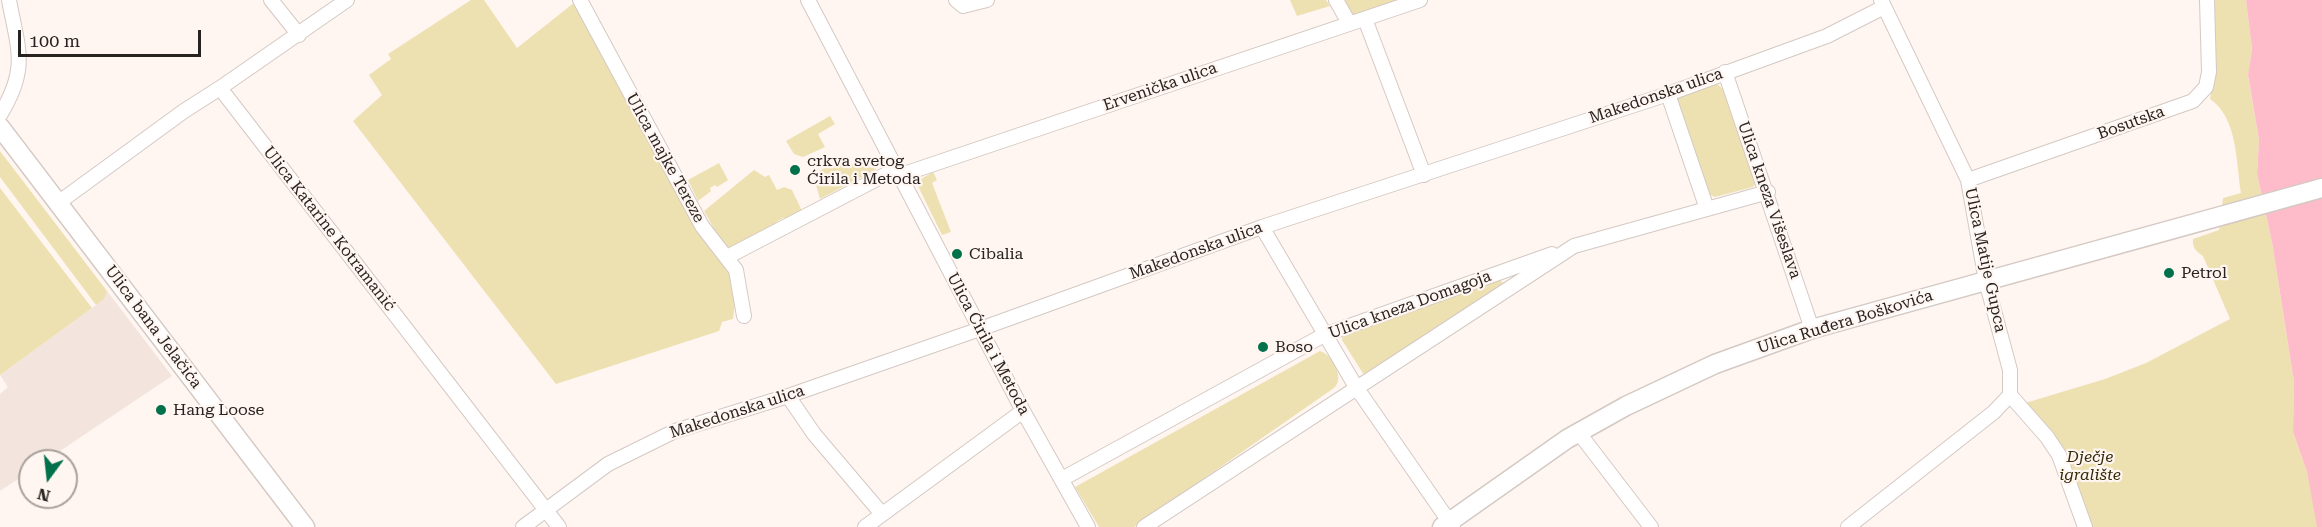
<!DOCTYPE html>
<html>
<head>
<meta charset="utf-8">
<style>
  body { margin:0 }
  #map { position:relative; width:2322px; height:527px; overflow:hidden; background:#fff5f1; font-family:"Roboto Serif",serif }
  canvas { display:block }
  .north { position:absolute; left:18px; top:449px; width:60px; height:60px; box-sizing:border-box; background:#fff5f1; border:2px solid #a9a19d; border-radius:50%; rotate:195deg; font-size:16px; font-weight:700; line-height:24px; text-align:center; color:#272320 }
  .north::after { content:''; display:block; margin:auto; width:21px; height:27px; background:#00714b; clip-path:polygon(50% 0,100% 100%,50% 72%,0 100%) }
  .scale { position:absolute; left:18px; top:30px; width:183px; height:27px; box-sizing:border-box; border:3px solid #272320; border-top:0; padding-left:8px; font-size:18px; line-height:21px; white-space:nowrap; color:#272320; -webkit-text-stroke:4px #fff5f1; paint-order:stroke }
</style>
</head>
<body>
<div id="map">
<canvas width="2322" height="527"></canvas>
<div class="north">N</div>
<div class="scale">100 m</div>
</div>
<script>
const g = document.querySelector('canvas').getContext('2d');
g.lineJoin = 'round';
function paint(path, color) { g.fillStyle = color; g.fill(path, 'evenodd'); }
function trace(path, color, width, dash) { g.strokeStyle = color; g.lineWidth = width; g.lineCap = dash ? 'butt' : 'round'; g.setLineDash(dash || []); g.stroke(path); }
function drawText(font, color, halo, rows, align = 'center') {
  g.font = font + ' "Roboto Serif",serif'; g.lineWidth = 4.5; g.setLineDash([]); g.textBaseline = 'middle'; g.strokeStyle = halo; g.fillStyle = color; for (const [text, x, y, turn = 0] of rows) {
    g.save(); g.translate(x, y); g.rotate((+turn || 0) * Math.PI / 180); g.textAlign = isNaN(turn) ? turn : align; if (halo) g.strokeText(text, 0, 0); g.fillText(text, 0, 0); g.restore();
  }
}
paint(new Path2D(`
  M107,291L172,376L45,461H30V471L0,491V394L8,387L0,375L96,305Z`), '#f3e5dd');
paint(new Path2D(`
  M471,0H484L517,48L575,2L732,275L735,304L733,319L722,322L719,331L556,384L353,121L382,95L369,75L391,59L388,54Z
  M1290,0H1326L1330,6L1297,16Z
  M1346,0H1404L1353,16L1348,14L1342,2Z
  M2212,0H2246L2252,49L2248,76L2259,140L2257,174L2272,242L2294,382L2293,432L2307,472L2318,527H2089L2067,462L2022,404L2105,379L2146,363L2230,319L2203,256C2197,252 2192,248 2193,239L2219,230L2223,198L2241,193C2236,163 2238,118 2210,99L2215,72Z
  M1715,82L1723,89L1756,183L1753,187L1715,197L1709,194L1675,101L1678,96Z
  M830,116L835,124L818,134L825,147L803,157L794,154L786,141Z
  M0,151L107,291L104,299L96,305L0,177Z
  M838,161L877,169L820,199L816,185L824,181L819,171Z
  M719,163L728,180L717,187L715,185L710,188L711,191L698,201L688,180Z
  M754,170L765,177L769,175L777,190L784,187L792,190L803,213L788,219L783,218L731,250L724,247L704,211Z
  M933,172L937,180L932,183L951,232L942,235L916,182Z
  M0,188L92,308L0,375Z
  M1498,278L1503,283L1502,288L1364,375L1342,340L1343,333Z
  M1320,351C1333,355 1345,378 1334,388L1134,527H1099L1075,487Z`), '#eee1b1');
paint(new Path2D(`
  M2246,0H2322V527H2317L2307,472L2293,432L2294,382L2272,242L2257,174L2259,140L2248,75L2252,49Z`), '#febccb');
const minor = new Path2D(`
  M271,0L299,35
  M580,0L702,226L736,270L744,316
  M808,0L1023,411L1088,527
  M956,0L963,6L987,0
  M1336,0L1349,23
  M1365,19L1424,175
  M1725,72L1812,329
  M220,88L347,0
  M1668,94L1707,209
  M0,115C29,68 18,49 9,0
  M901,175L1420,0
  M1968,180L2193,101L2206,87L2209,72L2207,0
  M58,203L184,111L220,88L559,527
  M1262,227L1356,387L1453,527
  M727,257L898,168
  M2010,395L2047,437L2059,455L2085,527
  M788,396L814,434L882,514
  M1579,433L1651,527
  M1062,479L1324,335L1552,254
  M523,527L608,464L675,431L788,396L980,329L1262,227L1668,94L1827,36L1884,7
  M865,527L1023,411
  M1144,527L1574,246L1768,192
  M1848,527L1994,412L2010,395V370L1986,281L1968,180L1881,0`);
const major = new Path2D(`
  M0,127L305,527
  M1442,527L1567,439L1626,406L1715,364L1812,329L2322,188`);
trace(minor, '#d4c9c3', 16);
trace(major, '#d4c9c3', 21);
trace(minor, '#fff', 14);
trace(major, '#fff', 18);
for (const [x, y, r, color] of [
  [795,170,6,"#00714b"],
  [957,254,6,"#00714b"],
  [2169,273,6,"#00714b"],
  [1263,347,6,"#00714b"],
  [161,410,6,"#00714b"]
]) { const dot = new Path2D(); dot.arc(x, y, r, 0, 2 * Math.PI); g.fillStyle = color; g.fill(dot); trace(dot, '#fff5f1', 2); }
drawText('16px', '#272320', '#fff5f1', [
  ["Ervenička ulica",1160,87,-19],
  ["Makedonska ulica",1656,96,-19],
  ["Bosutska",2131,123,-20],
  ["Ulica majke Tereze",665,158,61],
  ["Ulica kneza Višeslava",1769,200,71],
  ["Ulica Katarine Kotramanić",329,229,52],
  ["Makedonska ulica",1196,251,-20],
  ["Ulica Matije Gupca",1985,260,78],
  ["Ulica kneza Domagoja",1410,305,-20],
  ["Ulica Ruđera Boškovića",1845,322,-17],
  ["Ulica bana Jelačića",153,327,53],
  ["Ulica Ćirila i Metoda",988,344,62],
  ["Makedonska ulica",737,412,-18]
]);
drawText('16px', '#272320', '#fff5f1', [
  ["crkva svetog",807,161],
  ["Ćirila i Metoda",807,179],
  ["Cibalia",969,254],
  ["Petrol",2181,273],
  ["Boso",1275,347],
  ["Hang Loose",173,410]
], 'left');
drawText('italic 16px', '#342b09', '#fff5f1', [
  ["Dječje",2090,457],
  ["igralište",2090,475]
]);
</script>
</body>
</html>
